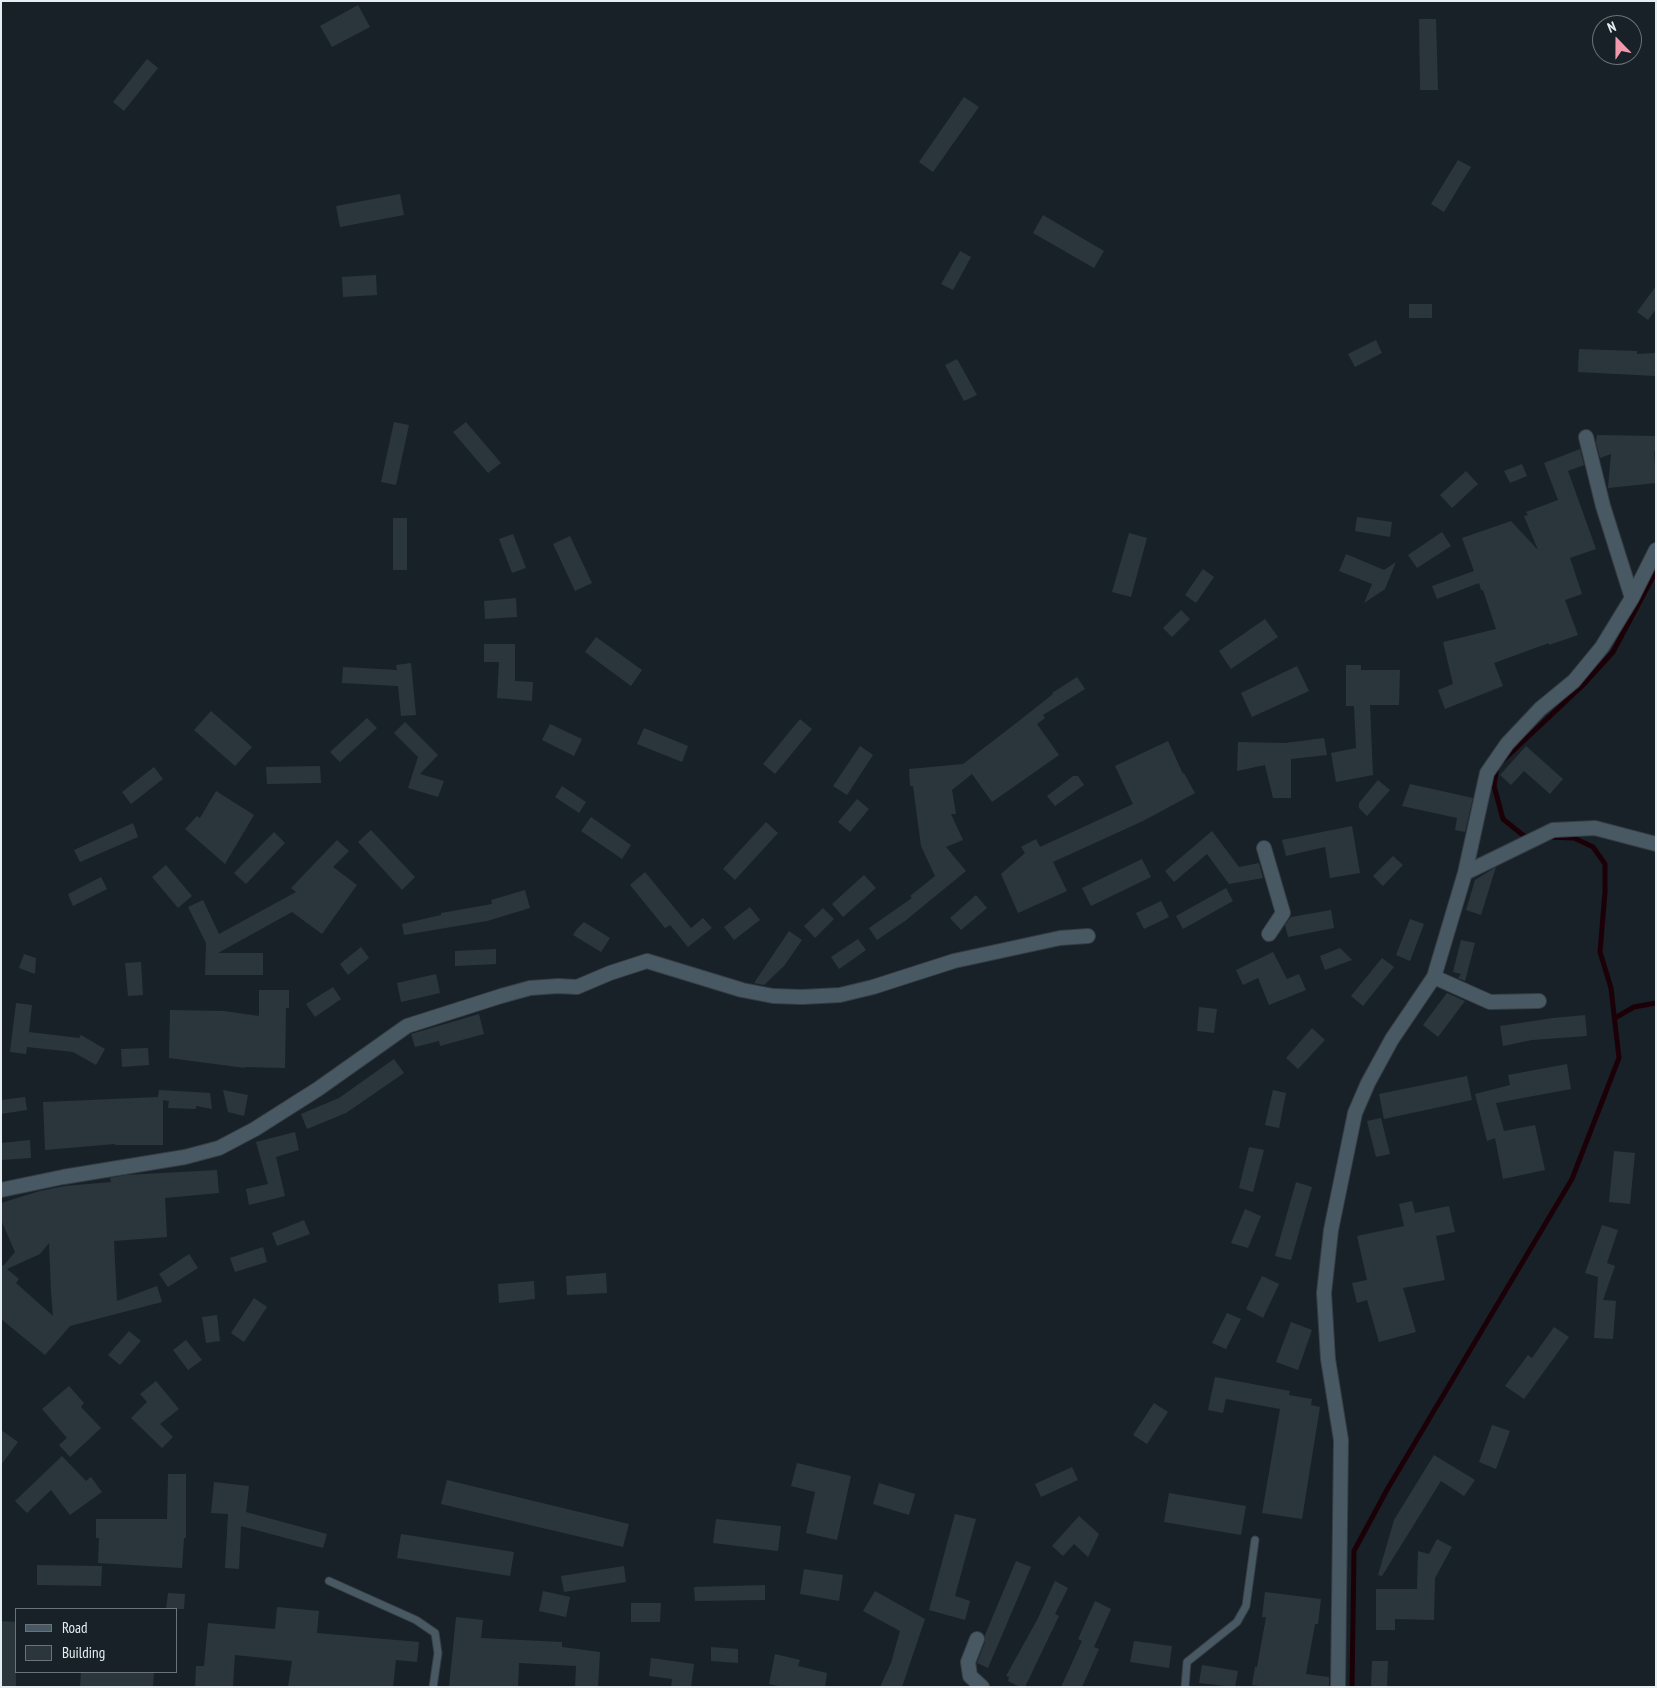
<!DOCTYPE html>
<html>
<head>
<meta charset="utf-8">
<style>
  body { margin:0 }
  #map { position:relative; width:1657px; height:1688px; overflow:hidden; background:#182128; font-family:"PT Sans Narrow",sans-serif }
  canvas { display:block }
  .frame { position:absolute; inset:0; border:2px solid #e7eef2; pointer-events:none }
  .legend { position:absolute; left:15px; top:1608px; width:162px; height:65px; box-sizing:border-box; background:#182128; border:1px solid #6b7379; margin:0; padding:6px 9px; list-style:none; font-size:15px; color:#e7eef2 }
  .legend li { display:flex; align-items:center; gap:10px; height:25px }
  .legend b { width:25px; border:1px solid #6b7379 }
  .north { position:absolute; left:1592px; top:15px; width:50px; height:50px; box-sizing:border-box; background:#182128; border:1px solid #6b7379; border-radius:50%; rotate:338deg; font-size:14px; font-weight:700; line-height:20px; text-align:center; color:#e7eef2 }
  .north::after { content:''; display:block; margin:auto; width:18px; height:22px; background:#f29aad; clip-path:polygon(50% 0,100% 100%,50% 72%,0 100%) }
</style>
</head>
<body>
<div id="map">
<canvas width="1657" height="1688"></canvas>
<div class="frame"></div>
<ul class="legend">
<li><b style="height:6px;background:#495964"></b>Road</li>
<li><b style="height:14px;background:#2b363c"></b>Building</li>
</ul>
<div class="north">N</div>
</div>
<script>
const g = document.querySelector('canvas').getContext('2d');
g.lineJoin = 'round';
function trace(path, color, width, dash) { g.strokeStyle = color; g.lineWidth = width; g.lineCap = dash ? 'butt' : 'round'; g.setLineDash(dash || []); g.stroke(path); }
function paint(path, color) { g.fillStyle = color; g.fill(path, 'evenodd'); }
trace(new Path2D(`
  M1530,837L1524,836L1503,819L1494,786L1497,766L1583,685L1613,652L1656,571
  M1615,1018L1634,1007L1656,1003
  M1352,1687L1354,1551L1388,1488L1572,1179L1619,1058L1611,988L1600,952L1605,892V864L1593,847L1574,838L1546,837`), '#1c0007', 5);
paint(new Path2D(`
  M358,5L370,27L332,47L320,26Z
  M1419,19H1436L1438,90H1420Z
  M147,59L158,68L124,111L113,102Z
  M964,97L979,107L933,172L919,162Z
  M1458,160L1471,167L1444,212L1431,204Z
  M400,194L404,215L340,227L336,206Z
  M1043,215L1104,251L1094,268L1033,233Z
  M960,251L971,257L953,290L941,284Z
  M376,275L377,295L343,297L342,277Z
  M1656,286V309L1648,320L1637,312Z
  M1409,304H1432V318H1409Z
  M1376,340L1382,353L1355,367L1348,354Z
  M1579,349L1637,351V354L1656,353V376L1578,372Z
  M957,359L977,395L964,401L945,365Z
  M394,422L409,425L396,485L381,482Z
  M466,422L501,463L488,473L453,432Z
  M1597,435L1656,436V451H1654L1656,483L1608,488L1611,454L1600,458L1596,442Z
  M1580,449L1584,465L1568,471L1596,549L1570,558L1582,594L1565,600L1578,635L1549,645V643L1494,663L1503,686L1445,709L1438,690L1453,684L1443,642L1496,629L1483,590H1481L1479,583L1437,599L1432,586L1474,571L1462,538L1511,521L1538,550L1524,516L1528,515L1526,512L1558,500L1544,463Z
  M1522,464L1527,476L1510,483L1504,471Z
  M1466,471L1478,484L1452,508L1440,495Z
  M1357,517L1392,522L1390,537L1355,531Z
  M393,518H407V570H393Z
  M1442,532L1451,546L1417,568L1408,555Z
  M1129,533L1147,538L1131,597L1112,592Z
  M513,534L526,568L512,573L499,539Z
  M570,536L592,583L575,591L553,544Z
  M1346,554L1384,570L1396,562L1385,589L1364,603L1372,584L1339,571Z
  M1203,569L1214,577L1196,603L1185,595Z
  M516,598L517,617L485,619L484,601Z
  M1181,610L1190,619L1172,637L1163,628Z
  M1265,619L1278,637L1231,669L1219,651Z
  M596,637L642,670L631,686L585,652Z
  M484,644H515V681L533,682L532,701L497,698L499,662H484Z
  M411,663L416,715L401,716L398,686L342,683L343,667L397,670L396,665Z
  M1346,665H1361V670H1400L1399,705H1370L1373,775L1336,782L1331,753L1356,748L1354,706H1346Z
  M1297,666L1309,691L1252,717L1241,693Z
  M1077,677L1085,689L1043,715L1045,718L1037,724L1059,755L992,802L972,774L952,790L956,814H951L963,840L946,847L966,871L905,921L877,940L869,928L912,898L910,896L935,876L921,846L913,786H910L909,769L963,764L1015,724L1053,694L1052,693Z
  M211,711L252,747L235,766L194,730Z
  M367,718L377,728L340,762L330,752Z
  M800,719L812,729L775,774L763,764Z
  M405,722L438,755L420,774L444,781L438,797L408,788L418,757L394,733Z
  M550,724L582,739L574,756L542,740Z
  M644,728L688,746L682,762L637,744Z
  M1324,738L1327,755L1291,759V798H1273L1265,765L1237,771L1238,742L1285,743Z
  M1168,741L1183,774L1184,773L1195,793L1143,821L1053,862L1067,891L1018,913L1001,874L1025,853L1021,847L1036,839L1040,847L1133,804L1115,766Z
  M860,746L873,755L847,795L833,786Z
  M1526,746L1563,779L1550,794L1524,771L1511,785L1500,775Z
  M320,766L321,783L267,784L266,767Z
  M154,767L163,779L131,804L122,792Z
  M1073,776H1078L1084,785L1055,806L1047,796Z
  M1378,780L1390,790L1367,816L1359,808V803Z
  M1410,784L1473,798L1465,832L1455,830L1457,818L1402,806Z
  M562,786L586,802L579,813L555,797Z
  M216,791L254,815L225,864L185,829L197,816L200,818Z
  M857,799L869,809L850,832L838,822Z
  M591,817L631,845L622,859L581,831Z
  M766,822L778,833L735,880L723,869Z
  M133,823L138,837L80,862L74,850Z
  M1352,826L1360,873L1330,878L1325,847L1286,856L1282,840Z
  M371,830L415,877L402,890L358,842Z
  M1212,831L1239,867L1259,863L1263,878L1229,884L1207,854L1174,882L1165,871Z
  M274,832L285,843L246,884L234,873Z
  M337,840L349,851L333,867L357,885L322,934L292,912L218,953H263V975H205L206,943L188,907L203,900L219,934L296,892L291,888Z
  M1393,856L1403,865L1383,886L1373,876Z
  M1142,859L1151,877L1091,906L1082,888Z
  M166,865L192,896L178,908L152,877Z
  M1496,867L1481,915L1466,910L1475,880Z
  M645,872L691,928L703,918L712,928L688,947L670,925L665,928L630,885Z
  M864,875L876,888L843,917L832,904Z
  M101,877L107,889L73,906L68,894Z
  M1226,888L1233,901L1183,929L1176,916Z
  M525,890L530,908L487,921L404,935L402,924L441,915V913L492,904L491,900Z
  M976,895L987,908L961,930L950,918Z
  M1161,901L1169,917L1144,929L1136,913Z
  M750,907L760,920L734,940L724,927Z
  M823,908L834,919L815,938L804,926Z
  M1331,910L1334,928L1288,937L1285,925L1291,917Z
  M1410,919L1424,924L1410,961L1396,955Z
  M584,922L610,938L601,952L573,935L577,929Z
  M789,931L802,940L784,966L764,985L754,983Z
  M858,939L866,950L839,969L831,957Z
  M1461,940L1475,943L1465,981L1458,978L1461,974L1453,972Z
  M361,947L369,958L348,975L340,964Z
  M1340,948L1352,960L1325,970L1320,956Z
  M496,949V964L455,966V951Z
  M1273,952L1287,979L1299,974L1306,990L1269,1005L1258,978L1243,985L1236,970Z
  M24,954L36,958L35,974L19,968Z
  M1382,958L1394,967L1363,1006L1351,996Z
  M141,962L143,995L128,996L125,963Z
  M436,974L440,993L401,1002L397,983Z
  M333,987L341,999L315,1017L306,1004Z
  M259,990H289V1008H286L285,1068L245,1067V1068L169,1058L170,1010L224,1011L259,1016Z
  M1447,993L1465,1001L1438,1037L1423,1025Z
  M16,1003L32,1005L29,1032L79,1038L81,1035L105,1049L96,1065L73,1052L27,1047L26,1054L10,1052Z
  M1199,1007L1217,1009L1214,1033L1197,1031Z
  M479,1014L484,1034L440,1046L439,1041L415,1047L411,1034Z
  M1585,1015L1587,1036L1532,1040L1503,1046L1500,1026L1553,1018Z
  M1312,1028L1325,1040L1298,1069L1286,1058Z
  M148,1048L149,1065L122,1067L121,1049Z
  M394,1059L404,1073L346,1113L307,1129L301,1114L339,1098Z
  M1567,1064L1571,1089L1496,1103L1504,1131L1535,1125L1545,1170L1503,1179L1495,1138L1487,1141L1475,1094L1510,1085L1508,1075Z
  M1467,1076L1472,1100L1384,1119L1379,1094Z
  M159,1090L210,1093L212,1109L196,1106V1109L168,1108L169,1101L163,1100V1145H115V1144L45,1150L43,1102L158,1097Z
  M223,1090L248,1095L244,1116L228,1112Z
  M1273,1090L1286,1093L1279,1128L1265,1125Z
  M25,1097L27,1110L1,1114V1100Z
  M1381,1118L1390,1154L1376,1157L1367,1121Z
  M295,1132L299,1150L276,1157L285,1196L249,1205L246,1189L268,1184L256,1142Z
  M30,1140L31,1158L1,1160V1143Z
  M1249,1147L1264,1150L1253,1192L1239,1188Z
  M1614,1151L1635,1153L1630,1204L1609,1202Z
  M217,1170L219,1193L165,1198L167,1237L114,1241L117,1301L157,1286L162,1302L70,1326L45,1355L1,1319V1264L3,1266L15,1252L1,1220V1203L40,1191L65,1186L111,1182L110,1178L126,1175ZM49,1243L51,1291L53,1316L16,1283L19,1279L7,1269L40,1254Z
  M1296,1182L1312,1187L1291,1260L1275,1256Z
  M1412,1201L1415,1213L1449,1206L1455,1232L1436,1236L1445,1280L1403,1288L1416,1332L1379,1342L1367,1300L1357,1303L1352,1283L1367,1280L1357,1236L1404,1226L1399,1204Z
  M1245,1209L1261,1216L1248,1248L1231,1243Z
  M304,1220L310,1234L277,1246L272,1233Z
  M1602,1225L1618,1230L1607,1263L1615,1266L1603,1300L1616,1301L1613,1339L1594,1338L1598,1277L1585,1273Z
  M263,1247L267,1262L235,1272L230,1258Z
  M189,1254L198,1268L168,1287L159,1274Z
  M606,1273L607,1293L567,1295L566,1276Z
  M1262,1276L1279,1284L1263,1318L1246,1309Z
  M534,1281L535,1299L499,1303L498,1284Z
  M254,1298L267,1307L244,1342L231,1333Z
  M1227,1313L1241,1319L1226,1349L1212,1343Z
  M217,1315L220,1341L206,1343L202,1317Z
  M1291,1322L1312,1330L1298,1370L1276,1362Z
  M1554,1327L1569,1337L1524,1399L1505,1386L1528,1355L1532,1358Z
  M129,1331L141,1341L120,1365L108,1355Z
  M186,1340L202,1360L188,1370L173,1350Z
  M1215,1377L1290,1391L1289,1395L1312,1399L1311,1405L1320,1407L1302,1519L1262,1513L1280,1409L1226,1399L1223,1413L1208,1410Z
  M156,1381L179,1409L160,1424L173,1437L162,1448L131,1418L147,1402L140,1394Z
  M69,1386L84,1403L81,1407L101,1428L70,1457L59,1445L67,1438L42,1409Z
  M1154,1403L1168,1412L1147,1444L1133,1435Z
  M1492,1425L1510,1431L1496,1469L1479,1462Z
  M1,1430L18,1442L1,1465Z
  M1434,1455L1475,1480L1464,1496L1441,1481L1382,1576L1378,1575L1394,1520Z
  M62,1456L86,1481L91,1477L102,1492L70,1515L51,1490L27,1513L15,1501Z
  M797,1463L851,1476L837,1540L806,1533L815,1492L791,1486Z
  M1072,1467L1078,1480L1041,1497L1035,1484Z
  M168,1474H186V1538H184L182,1568L98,1563L99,1538H96V1519H167Z
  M447,1480L629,1524L623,1547L441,1504Z
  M214,1482L249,1486L246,1512L327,1534L323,1548L241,1526L239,1569L225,1568L228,1514L211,1513Z
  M879,1483L915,1494L909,1515L873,1504Z
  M1169,1493L1246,1506L1241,1535L1164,1522Z
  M955,1514L976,1519L955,1596L970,1601L965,1620L929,1610Z
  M1079,1516L1099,1534L1088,1557L1074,1544L1063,1556L1052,1546Z
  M716,1519L781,1526L778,1551L713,1543Z
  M401,1534L514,1552L510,1576L397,1558Z
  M1437,1539L1452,1547L1435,1578L1434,1620L1395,1619V1630H1376V1589H1417L1418,1551L1429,1554Z
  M1016,1561L1031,1567L988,1668L977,1663L985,1642V1635Z
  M37,1565L102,1566L101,1586L37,1585Z
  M624,1566L626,1582L564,1592L561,1576Z
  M804,1569L843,1575L839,1601L800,1594Z
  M1055,1581L1068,1588L1055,1614L1059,1616L1025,1687H1020L1008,1681L1009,1677L1006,1676L1037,1620Z
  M765,1585V1600L695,1601L694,1587Z
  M543,1591L570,1597L566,1617L539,1611Z
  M875,1591L925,1619L902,1687H880L891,1663L900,1631L863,1611Z
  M1265,1592L1321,1599L1318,1624H1315L1306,1674L1329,1677V1687H1266L1252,1685L1255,1667H1257L1266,1617H1262Z
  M168,1593L185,1594L184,1609H166Z
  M1095,1601L1111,1609L1094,1647L1099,1649L1082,1687H1061L1082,1641L1078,1639Z
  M631,1603H661L660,1622H631Z
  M277,1607L319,1611L317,1633L419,1642L417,1662L396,1660L393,1687H288L292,1661L235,1655L233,1687H195L196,1666H204L208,1623L275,1629Z
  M456,1617L483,1620L481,1638L562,1642V1647L600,1652L598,1687H575L576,1666L519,1663L518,1687H449Z
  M1,1621L16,1622V1687H1Z
  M1134,1641L1172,1646L1169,1668L1130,1662Z
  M711,1647L738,1649V1663L711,1661Z
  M775,1654L800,1660L798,1666L827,1673L825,1687H783L769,1684Z
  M651,1658L694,1664L691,1687H671L672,1679L649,1676Z
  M1372,1661H1388L1387,1687H1371Z
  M1202,1665L1238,1671L1235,1687L1199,1683Z
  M81,1672H154L153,1687H80Z`), '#2b363c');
const service = new Path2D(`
  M329,1581L416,1620L435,1633L438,1653L433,1687
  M1185,1687L1187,1662L1237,1622L1246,1606L1255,1540`);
const minor = new Path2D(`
  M1586,437L1603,506L1632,598
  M1264,848L1283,913L1269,934
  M1465,873L1553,830L1595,828L1656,844
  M1434,977L1490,1002L1539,1001
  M1,1190L63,1177L185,1157L219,1148L255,1129L318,1089L407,1026L501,996L530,988L558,986L577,987L610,973L647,961L742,990L773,996L802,997L840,995L873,987L954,961L1060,938L1088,936
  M977,1639L968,1662L970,1676L982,1687
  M1338,1687L1341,1440L1328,1359L1324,1293L1331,1230L1355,1113L1368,1083L1392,1039L1434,977L1465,873L1487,773L1507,744L1540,709L1574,681L1602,647L1632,598L1656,550`);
trace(service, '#353e44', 9);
trace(minor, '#353e44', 16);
trace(service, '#495964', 7);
trace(minor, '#495964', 14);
</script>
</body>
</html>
